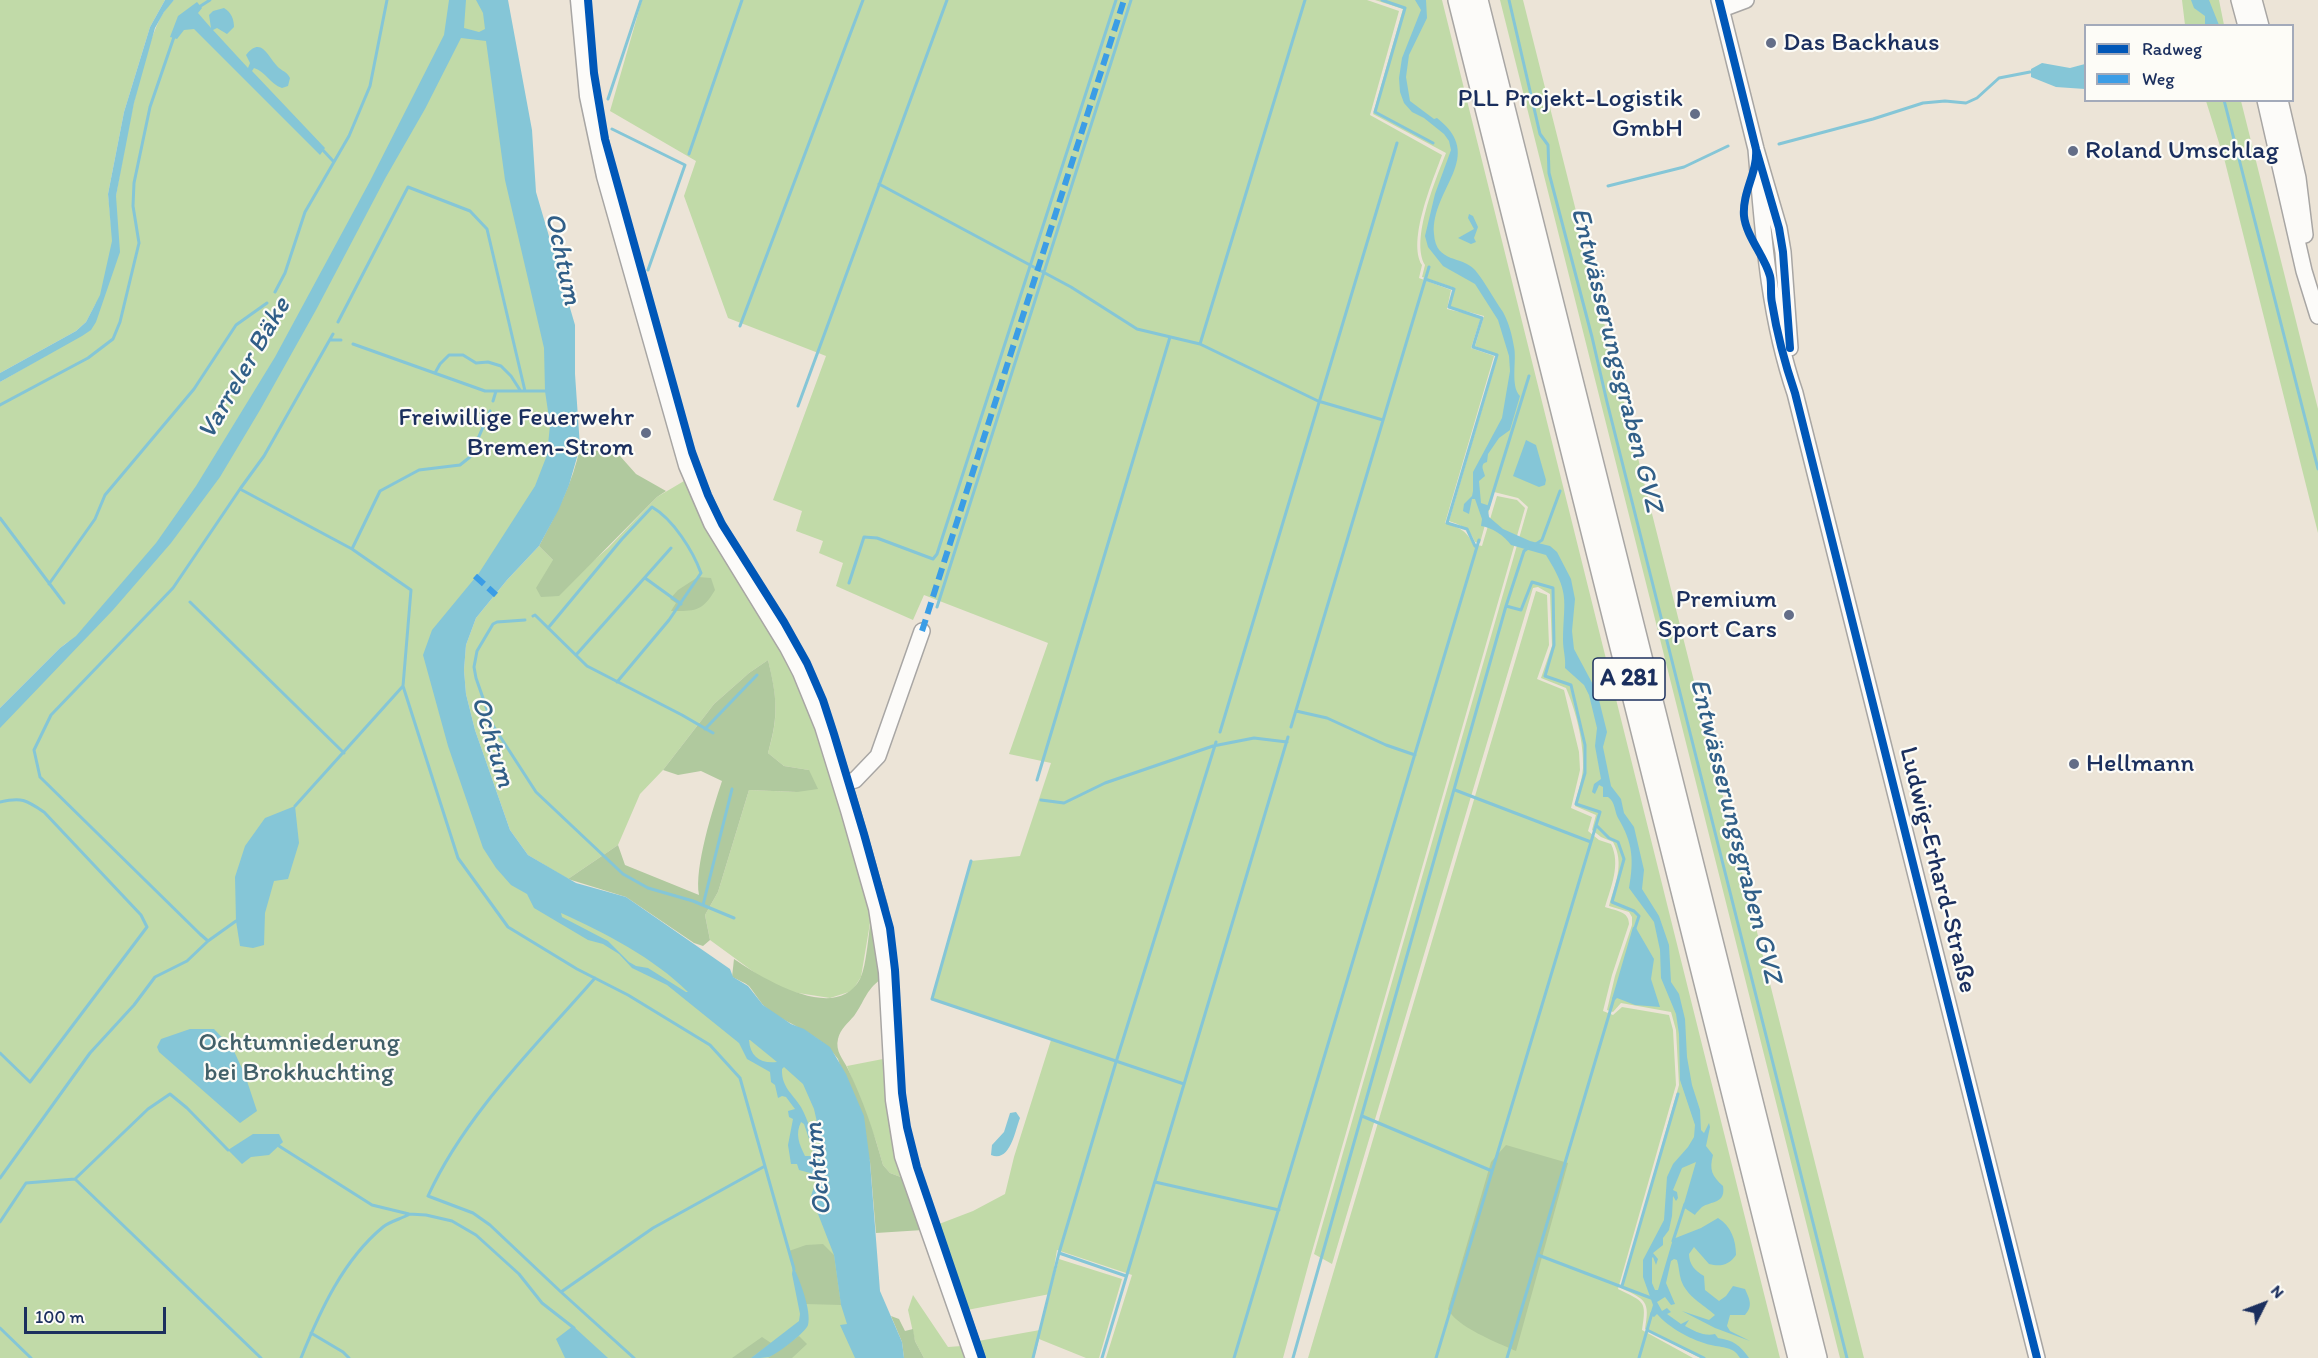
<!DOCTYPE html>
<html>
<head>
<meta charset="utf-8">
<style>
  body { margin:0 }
  #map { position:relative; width:2318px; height:1358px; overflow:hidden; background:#ece4d7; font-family:Itim,sans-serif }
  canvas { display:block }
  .legend { position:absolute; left:2084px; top:24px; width:210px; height:78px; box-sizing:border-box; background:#fdfcf7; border:2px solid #a3aaba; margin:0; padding:8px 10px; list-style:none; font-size:18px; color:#1b2f5e }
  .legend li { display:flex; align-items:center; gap:12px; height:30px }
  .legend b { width:30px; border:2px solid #a3aaba }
  .north { position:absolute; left:2234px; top:1274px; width:60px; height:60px; -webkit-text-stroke:4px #fdfcf7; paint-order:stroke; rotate:48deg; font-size:16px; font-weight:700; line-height:24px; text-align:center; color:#1b2f5e }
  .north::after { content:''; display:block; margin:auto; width:21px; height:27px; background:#1b2f5e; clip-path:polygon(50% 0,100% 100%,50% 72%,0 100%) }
  .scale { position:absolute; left:24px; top:1307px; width:142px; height:27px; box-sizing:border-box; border:3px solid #1b2f5e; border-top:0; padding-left:8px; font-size:18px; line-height:21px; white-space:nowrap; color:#1b2f5e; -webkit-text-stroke:4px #fdfcf7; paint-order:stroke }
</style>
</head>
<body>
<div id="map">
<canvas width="2318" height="1358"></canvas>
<ul class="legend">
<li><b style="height:8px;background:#0057b8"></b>Radweg</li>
<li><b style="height:8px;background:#3b9de6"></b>Weg</li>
</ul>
<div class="north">N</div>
<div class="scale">100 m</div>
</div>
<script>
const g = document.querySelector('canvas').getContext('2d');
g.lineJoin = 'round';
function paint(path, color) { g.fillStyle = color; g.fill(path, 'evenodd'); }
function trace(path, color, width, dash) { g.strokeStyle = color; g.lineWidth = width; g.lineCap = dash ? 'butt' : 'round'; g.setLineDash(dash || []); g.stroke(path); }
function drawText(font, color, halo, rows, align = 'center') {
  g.font = font + ' Itim,sans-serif'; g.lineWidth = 4.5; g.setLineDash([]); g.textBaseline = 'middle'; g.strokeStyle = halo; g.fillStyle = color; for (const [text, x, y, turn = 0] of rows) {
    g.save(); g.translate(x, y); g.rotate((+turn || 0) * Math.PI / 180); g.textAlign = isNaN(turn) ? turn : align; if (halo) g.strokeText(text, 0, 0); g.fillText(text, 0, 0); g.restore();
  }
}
paint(new Path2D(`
  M0,0H165L150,27L124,112L108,194L111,224C120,180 141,24 174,0H496L568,457L469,615L457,705L514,851L817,1064L890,1358H0V712L69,641L60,648L0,708V382L90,330L96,303L86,322L76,331L0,373Z
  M642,0H1367L1399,11L1370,115L1442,155C1433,180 1407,241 1422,265L1419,278L1451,290L1447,309L1481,317L1471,348L1494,356L1445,523C1460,528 1466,530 1473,544L1482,546L1497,496L1517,500L1525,508L1311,1255L1283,1358H1106L1132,1275L1057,1250L1050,1292L1059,1259L1122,1279L1099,1358H1086L1039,1339L1034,1358H984L978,1341L1040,1330L1050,1294L967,1310L939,1224L973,1211L1005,1194L1014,1157L1051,1040L932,999L971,861L1020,856L1051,763L1009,754L1048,643L924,595L913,620L836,586L843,563L819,553L823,541L796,531L802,511L773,500L826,356L728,318L684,196L696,161L610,111Z
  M1375,0H1442L1780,1358H1700L1645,1329C1650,1301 1646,1300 1621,1288L1679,1085L1676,1030L1671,1012L1621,1003L1613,1012L1607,1010L1615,976L1632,925V917L1629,912L1609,906C1615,883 1625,864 1613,842L1601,837L1592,830L1596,815L1575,806C1577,794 1582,781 1583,768C1584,743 1576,711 1566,688L1541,678L1552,646L1550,594L1538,587L1533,588L1332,1264L1314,1254L1528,507L1518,498L1494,492L1480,543L1475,542C1469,528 1463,526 1449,521L1498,355L1475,346L1484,316L1450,307L1455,288L1422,277L1425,265C1410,240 1436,179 1446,153L1373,114L1403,9Z
  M1500,0H1523L1864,1358H1840Z
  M2182,0H2219L2224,25H2185Z
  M2206,101H2241L2318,409V533L2225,162Z
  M684,481L719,551L808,696L872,911L861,977L852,991L830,998L792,992L762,978L710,940L705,915L718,892L749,790L797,792L809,770L784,766L768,753C779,716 777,698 768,660L749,673L714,704L663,770L640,794L618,845L568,879L528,855L510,830L475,730L466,694L464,670L466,645L476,618L507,580L539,546L553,560L585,568L608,548L657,497Z
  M1536,591L1547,595L1549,645L1537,679L1564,690L1579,752L1580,770L1571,808L1592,817L1588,831L1599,840L1611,844C1621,864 1611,887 1605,907C1616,911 1629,911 1629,924L1612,975L1603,1011L1613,1015L1622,1007L1669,1015L1673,1030L1676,1085L1618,1289C1644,1302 1647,1300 1642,1330L1693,1358H1308Z
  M888,1058L906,1179L890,1173L883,1165L876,1141L847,1066Z
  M913,1295L948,1347L962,1346L967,1358H924L915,1341L908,1310Z`), '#c1daa8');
paint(new Path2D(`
  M580,447L620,456L636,474L666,491L657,497L559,596L541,597L536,588L553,560L539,546C556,514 573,483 580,447Z
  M698,577L711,578L715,590C702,612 695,611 671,611L676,603L670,599L678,590Z
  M768,660C777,697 779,715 768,753L784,766L809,770L818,789L797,792L749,790L718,892L705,915L710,940L703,946L694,943L626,897L568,879L618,845L625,865L699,895C694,868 713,808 722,781L701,771L678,775L663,770L714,704L749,673Z
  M872,911L881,979C865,991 865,1001 854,1016C848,1023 840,1029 838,1039C835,1051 843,1059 848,1069C863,1100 874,1132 883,1165L890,1173L906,1179L923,1230L876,1233L870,1162L838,1059C817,1030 788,1027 763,1005C758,999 754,992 749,986C744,982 738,980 732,977L734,959C762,978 836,1024 860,979C867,966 869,927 872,911Z
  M1506,1145L1568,1163L1516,1351C1498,1343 1455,1326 1448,1309L1491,1162Z
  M823,1244L834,1255L841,1305L805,1304L789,1251L806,1245Z
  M891,1316L899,1319L905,1331L913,1329L915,1341L924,1358H904L902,1342Z
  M799,1336L807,1344L792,1358H768Z
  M762,1337L771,1343L751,1358H732Z`), '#b0c99e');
paint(new Path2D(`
  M165,0H174L164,12L155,28L134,103L116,196L120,252L96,322L91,330L82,336L0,382V373L76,331L86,322L100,295L112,241L108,194L124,112L150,27Z
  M449,0H466L464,28L479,32L485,29L483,13L476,0H508L532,130L536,192L575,325V374L580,447L569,485L559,509L539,546L507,580L476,618L466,645L464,670L466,694L475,730L510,830L528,855L576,883L626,897L730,969L733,977L748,986L763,1005L791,1024L804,1029L830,1047L846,1074L864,1116L870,1162L880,1291L902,1342L904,1358H855L840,1325L847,1324L841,1305L834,1255L811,1196L817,1178L814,1174L799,1170L797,1164H791L788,1145L793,1119L789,1117L788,1111L795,1109L786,1097L782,1096L778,1098L775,1085L771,1082L770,1072L747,1059L739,1043L667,985L632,968L619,954L603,944L588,940L534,908L527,894L511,885L496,868L483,848L448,746L423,655L432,630L479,573L535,486L547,455L550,425L545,391L544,348L505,180L486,41L461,38L425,109L386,177L316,310L260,410L220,477L171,543L113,610L0,728V708L60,648L76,636L156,543L196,486L275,357L370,181L444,35ZM561,913C605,933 654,958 688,992H686L648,968L636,966L629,962L608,941L562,917ZM749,1040H750L777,1062C761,1064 750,1057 749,1040ZM784,1067L803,1084L814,1109L827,1166H824C817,1149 812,1131 804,1113C797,1096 781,1090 782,1069ZM801,1122L804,1124L813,1151L811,1156H805C799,1144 795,1134 801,1122Z
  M1415,0H1426L1427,18L1409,55L1406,77L1410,101L1434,119L1437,118C1487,157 1431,188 1434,234C1436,264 1462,255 1475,270C1485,282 1494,299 1503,312C1509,323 1512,335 1514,347C1517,360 1510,386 1520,396L1510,430L1499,438L1488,454L1487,462C1479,464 1484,471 1485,476L1479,481L1481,503L1490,506L1488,510L1489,517L1503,529L1530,541L1550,546L1557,552L1571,579L1575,599L1572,631L1574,649L1597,692L1607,732L1603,747L1611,786L1621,799L1624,813L1634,827L1644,870L1642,889L1659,916L1669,945L1671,982L1679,994L1685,1019L1687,1057L1692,1085L1700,1110L1701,1130L1704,1133L1709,1123L1710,1127L1706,1146L1713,1155C1709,1170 1712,1176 1723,1186C1726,1204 1711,1201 1702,1207C1701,1208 1695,1214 1695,1215L1683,1207L1696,1162L1682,1168L1673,1190L1677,1192L1678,1198L1676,1201L1673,1196L1672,1216L1669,1230L1663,1238V1245L1653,1253L1658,1259L1656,1265L1653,1257L1652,1258V1283L1655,1290H1658L1673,1239L1701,1228L1718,1218C1731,1226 1736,1240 1736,1255C1729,1265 1721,1267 1709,1264L1694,1247L1689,1254C1689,1264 1695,1271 1704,1276L1705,1290L1719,1301L1726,1296L1733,1286L1745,1289C1750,1300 1753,1306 1745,1315H1730L1727,1326L1730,1331L1750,1341L1715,1328L1682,1311L1709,1320L1715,1315C1703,1304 1687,1297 1681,1280C1679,1273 1679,1267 1677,1260L1674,1259L1671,1261L1666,1283L1675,1304L1671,1305L1665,1297L1657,1302L1662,1311L1667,1308L1671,1312L1667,1314L1681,1324L1689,1320L1685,1326C1694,1331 1705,1337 1715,1334L1718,1338C1733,1340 1740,1345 1749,1358H1740C1733,1346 1723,1348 1711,1345C1693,1341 1669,1328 1657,1314L1654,1317L1650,1315L1653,1305L1643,1277V1260L1664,1220L1667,1177L1673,1164L1688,1147L1694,1137L1695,1125L1680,1080L1679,1034L1676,1014L1661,978L1660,950L1654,922L1629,888C1634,860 1633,843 1618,818C1614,811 1616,803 1608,797H1603V787L1599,785L1595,794L1592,792L1594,784L1601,779L1595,746L1597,728L1589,695L1584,685L1565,668C1566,658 1563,650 1563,640C1564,597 1570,594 1546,555L1511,545C1505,536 1491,527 1481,526L1482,519L1475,499H1472L1469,514L1463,511L1464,504L1472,496L1473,491V472L1502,418L1510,371L1509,356L1498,320L1475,284L1443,266L1428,247L1425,236L1435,194L1451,150L1449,141L1444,134L1424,118L1412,112L1404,103L1400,92L1399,78L1402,58L1421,10Z
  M2191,0H2209L2219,25H2205V16L2194,8Z
  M197,2L202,8L198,13L211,28L209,15L213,11L224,8C231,12 234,19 234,27L227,34L217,28L213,30L248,68L250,63L246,55C262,35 268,58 279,68C284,72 287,72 290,78L288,86L282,88C270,84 266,72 254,68L252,71L325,148L320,155L194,29L184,30L177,39L170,37L178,16Z
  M2042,63L2070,68L2085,64V89L2056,87L2031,77V69Z
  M1469,214L1473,216L1478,227L1474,238L1476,242L1471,244L1458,238L1474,229L1468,218Z
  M1526,440L1536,445L1546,480L1545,485L1539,487L1513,476Z
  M295,806L299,843L288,879L274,881L265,913L264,945L253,948L240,946L236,921L235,877L245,846L265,818Z
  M1633,927L1636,928L1654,959L1651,979L1660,1007L1635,1005L1617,998L1615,1000L1612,999Z
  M190,1029H214L233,1049L245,1075L257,1111L240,1123L159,1052L157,1047L161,1039Z
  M1016,1112L1020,1118C1015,1131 1010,1163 991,1155L992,1145L1004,1132L1010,1113Z
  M253,1134H279L283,1142L269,1155L251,1157L242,1164L228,1150Z
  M793,1266C799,1278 812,1311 808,1325C806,1332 777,1354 769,1357C764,1358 756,1358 751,1358L799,1321L800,1314L792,1274Z
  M573,1326L608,1358H565L556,1339Z`), '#85c6d7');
trace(new Path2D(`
  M1382,0L1405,8L1375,112L1433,143
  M1509,0L1540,134L1548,145L1549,173L1592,337L1607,402L1847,1358
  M199,7L210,0
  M608,99L641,0
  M2224,100L2318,469
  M612,129L685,165L648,270
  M1779,144L1873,119L1923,103L1945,101L1966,103L1977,98L1999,78L2030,72
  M321,148L334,162
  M689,154L742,0
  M879,184L1071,287L1137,329L1200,344L1318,401L1383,420
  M1608,186L1684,167L1728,146
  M1425,279L1454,289L1449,307L1482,318L1473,347L1497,355L1447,523L1467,529L1475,546
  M275,292L285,273L305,212L349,136L370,86L387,0
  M338,322L408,187L470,211L487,229L525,391H548
  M740,326L863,0
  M330,340H341
  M353,344L485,391H525
  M1200,344L1305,0
  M435,373L440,364L449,355H463L476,363L488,362L501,366L511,376L520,390
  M493,401L496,391
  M0,405L88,358L113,339L120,322L139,243L133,206L134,183L150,107L175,34
  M798,406L947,0
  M1488,509L1529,376
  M0,518L64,603
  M1536,544L1542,540L1560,491
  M352,549L380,491L419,470L460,465L470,457L490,411
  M645,578L681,604
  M849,583L864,537L877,538L933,559L937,554L1116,0
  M49,584L95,519L105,495L194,389L236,325L267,303
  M190,602L344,753
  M937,607L1131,0
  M533,616L535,615L587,666L682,715L713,733
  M525,620L497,622L493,624L477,651L474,667L476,678L492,724L536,792L623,874L648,888L693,901L734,918
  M548,628L622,539L652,507C673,519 693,551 701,573L669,620L617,682
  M576,655L671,548
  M403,686L458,858L508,927L577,969L628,995L710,1045L740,1078L794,1269
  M1296,711L1327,718L1386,745L1415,755
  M1291,727L1429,267
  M705,729L757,675
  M1220,732L1397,143
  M1037,780L1170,337
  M1455,790L1591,842
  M1041,800L1064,803L1105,783L1213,746L1254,738L1287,742
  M0,802C22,797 26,800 44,812L141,915L147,927L30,1082L0,1053
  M295,806L403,686L411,590L352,549L240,489L264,456L333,334
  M1596,825L1609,838L1618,842L1624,859L1612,902L1634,911L1639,916L1634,931
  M971,861L932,999L1184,1084
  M703,905L732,789
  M236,921L208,941L200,934L40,777L34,750L51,715L173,588L240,489
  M595,978C535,1047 466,1113 428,1196L473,1213L490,1225L561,1292L653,1228L765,1166
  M1362,1116L1492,1171
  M279,1146L372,1205L409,1214L426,1215L452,1221L476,1235L519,1274L542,1303L574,1328
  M0,1178L90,1053L134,1005L155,977L187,961L208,941
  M75,1179L261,1358
  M1155,1182L1279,1210
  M0,1222L26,1183L75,1179L148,1109L170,1094L187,1108L228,1150
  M1673,1241L1685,1204
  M1059,1253L1126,1276
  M1538,1255L1651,1298
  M1622,1286L1678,1094
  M561,1292L634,1358
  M0,1328L31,1358
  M1647,1330L1704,1358
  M311,1333L343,1352L349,1358
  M301,1358C320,1311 343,1260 383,1227C389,1222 400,1219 408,1215
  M1033,1358L1059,1253L1116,1062L1216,742
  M1102,1358L1288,737
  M1234,1358L1479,540
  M1293,1358L1506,606L1524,551L1528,548
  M1436,1358L1600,812L1576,804L1585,773V745L1571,685L1545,676L1554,645L1553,588L1532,582L1521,610L1506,606
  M1507,1358L1614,998
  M1639,1358L1652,1313`), '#85c6d7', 3);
const minor = new Path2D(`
  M1719,0L1756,149L1779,228L1783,252L1790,348
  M2239,0L2246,26
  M2254,0L2261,26
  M1722,9L1746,0
  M2265,100L2304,271L2318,316
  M2280,100L2298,178L2305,235
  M1756,149C1763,231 1768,314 1795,393L2037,1358
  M842,784L855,780L878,756L922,631`);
const major = new Path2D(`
  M580,0L589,96L606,176L688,465L713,523L789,647L802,672L824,726L850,810L878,908L888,972L895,1100L904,1156L975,1358`);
const highway = new Path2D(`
  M1459,0L1799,1358
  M1477,0L1816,1358`);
trace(minor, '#a8a6a4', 18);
trace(major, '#a8a6a4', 21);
trace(highway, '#a8a6a4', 24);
trace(minor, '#fcfbf9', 15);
trace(major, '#fcfbf9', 18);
trace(highway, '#fcfbf9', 21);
trace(new Path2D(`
  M475,576L496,595
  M922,631L1124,0`), '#3b9de6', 6, [12, 6]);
trace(new Path2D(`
  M588,0L594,73L605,139L692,452L708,495L722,524L784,622L807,663L823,700L834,734L864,834L890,928L895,970L902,1093L907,1127L917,1167L982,1358
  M1719,0L1756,149L1779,228L1783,252L1790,348
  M1756,149C1758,172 1742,192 1744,216C1746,236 1765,257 1770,276C1772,284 1770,294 1772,303C1777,334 1785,364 1795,393L2037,1358`), '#0057b8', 8);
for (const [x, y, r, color] of [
  [1771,43,6,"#646e88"],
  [1695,114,6,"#646e88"],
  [2073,151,6,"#646e88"],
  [646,433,6,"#646e88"],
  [1789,615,6,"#646e88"],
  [2074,764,6,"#646e88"]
]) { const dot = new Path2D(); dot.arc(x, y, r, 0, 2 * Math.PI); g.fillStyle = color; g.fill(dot); trace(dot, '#fdfcf7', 2); }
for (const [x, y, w] of [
  [1629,679,72]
]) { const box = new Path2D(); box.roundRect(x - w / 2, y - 21, w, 42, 4.5); g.fillStyle = '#fdfcf7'; g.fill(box); trace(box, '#1b2f5e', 1.5); }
drawText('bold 24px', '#1b2f5e', null, [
  ["A 281",1629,679]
]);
drawText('26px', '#1b2f5e', '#fdfcf7', [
  ["Das Backhaus",1783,43],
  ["PLL Projekt-Logistik",1683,99,"right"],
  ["GmbH",1683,129,"right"],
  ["Roland Umschlag",2085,151],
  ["Freiwillige Feuerwehr",634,418,"right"],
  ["Bremen-Strom",634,448,"right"],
  ["Premium",1777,600,"right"],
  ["Sport Cars",1777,630,"right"],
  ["Hellmann",2086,764]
], 'left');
drawText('26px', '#1b2f5e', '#fdfcf7', [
  ["Ludwig-Erhard-Straße",1937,870,76]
]);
drawText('26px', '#426069', '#fdfcf7', [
  ["Ochtumniederung",299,1043],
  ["bei Brokhuchting",299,1073]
]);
drawText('italic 27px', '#315f88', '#fdfcf7', [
  ["Ochtum",562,259,78],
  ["Entwässerungsgraben GVZ",1616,360,76],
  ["Varreler Bäke",245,369,-60],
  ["Ochtum",492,742,73],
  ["Entwässerungsgraben GVZ",1735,831,76],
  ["Ochtum",819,1169,-96]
]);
</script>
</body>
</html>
